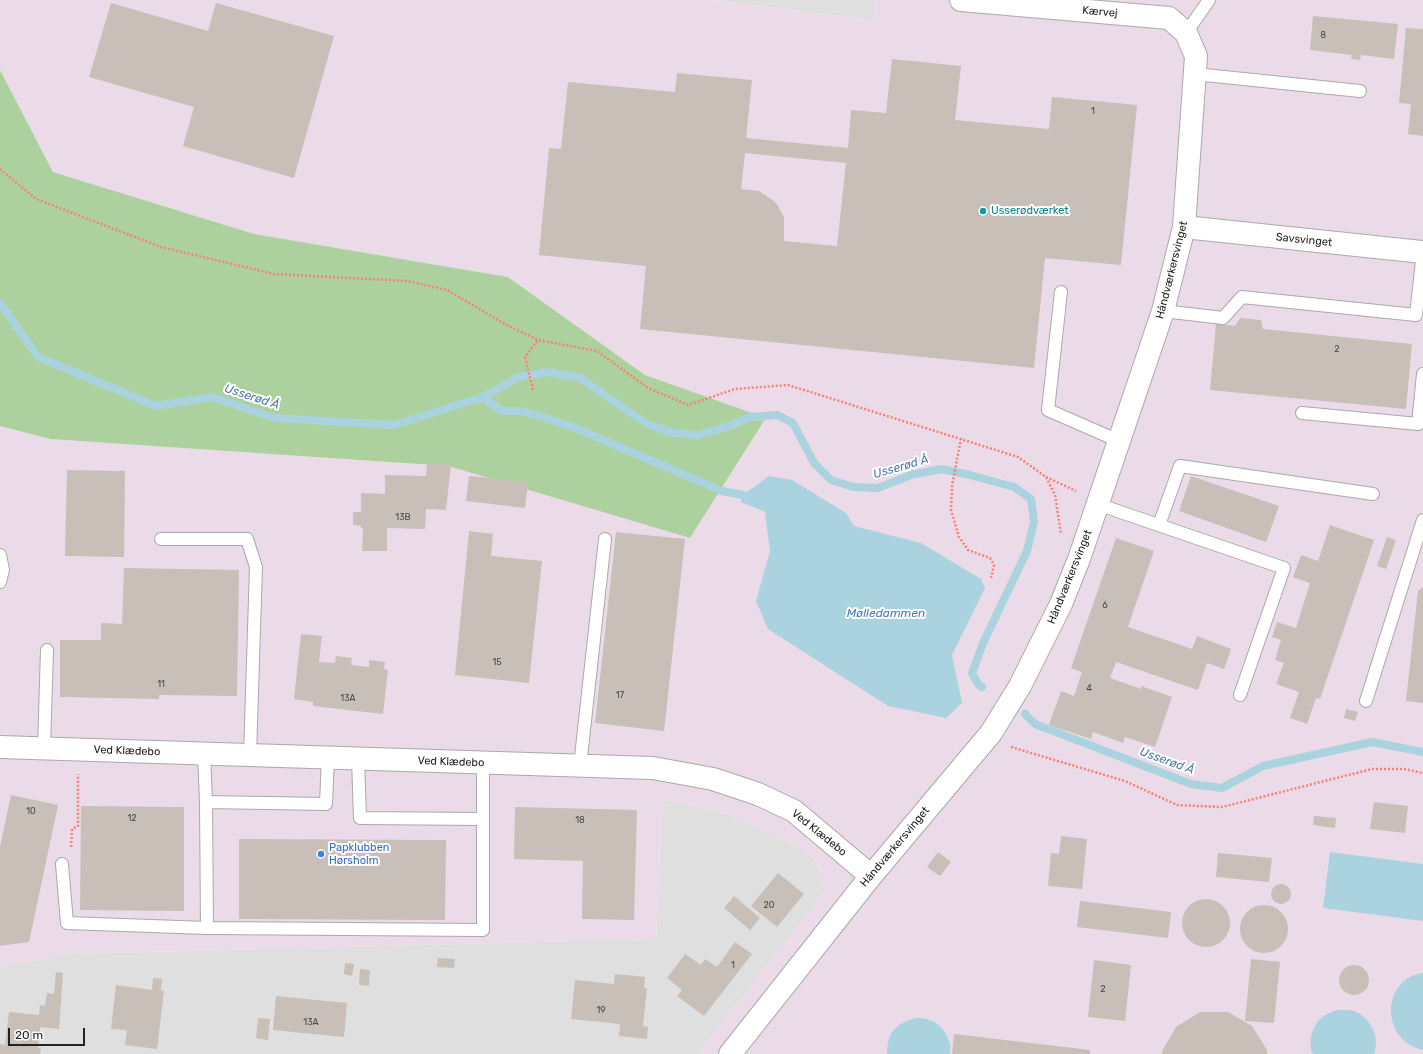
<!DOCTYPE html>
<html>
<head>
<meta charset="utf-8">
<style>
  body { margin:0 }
  #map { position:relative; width:1423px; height:1054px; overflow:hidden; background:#f2efe9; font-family:Rubik,sans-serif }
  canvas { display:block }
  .scale { position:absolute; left:8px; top:1028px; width:77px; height:18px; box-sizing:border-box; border:2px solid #222; border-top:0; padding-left:5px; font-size:12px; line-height:14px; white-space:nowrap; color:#222; -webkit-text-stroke:3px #fff; paint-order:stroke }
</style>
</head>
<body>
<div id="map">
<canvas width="1423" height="1054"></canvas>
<div class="scale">20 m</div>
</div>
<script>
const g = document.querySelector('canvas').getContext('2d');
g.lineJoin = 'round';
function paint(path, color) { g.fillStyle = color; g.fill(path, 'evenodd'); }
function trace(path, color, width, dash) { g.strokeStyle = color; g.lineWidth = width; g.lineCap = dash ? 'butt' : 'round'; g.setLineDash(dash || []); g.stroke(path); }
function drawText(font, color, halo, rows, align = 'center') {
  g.font = font + ' Rubik,sans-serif'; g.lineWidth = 4; g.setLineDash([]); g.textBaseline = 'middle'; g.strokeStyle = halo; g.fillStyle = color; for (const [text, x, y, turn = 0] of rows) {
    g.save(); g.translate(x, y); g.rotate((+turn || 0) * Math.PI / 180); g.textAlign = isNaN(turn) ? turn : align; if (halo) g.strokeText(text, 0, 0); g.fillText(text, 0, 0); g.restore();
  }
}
paint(new Path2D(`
  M713,0H875L874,20Z
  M662,799L727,814L784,840L814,858L826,890L697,1054H0V967L70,954L656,939Z`), '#e0dfdf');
paint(new Path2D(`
  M0,0H713L873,20L875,0H1423V1054H697L826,890L814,858L784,840L727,814L662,799L656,939L70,954L0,967V426L50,439L448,466L690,538L766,419L645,375L508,277L254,234L53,172L0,70Z`), '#ebdbe8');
paint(new Path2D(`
  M0,70L53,172L254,234L508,277L645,375L766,418L690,538L448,466L50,439L0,426Z`), '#add19e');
paint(new Path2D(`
  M769,476L792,480L846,513L854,526L921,543L981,579L985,588L952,655L962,703L946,718L888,706L768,629L756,601L770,551L765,512L741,502L743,495Z
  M1330,852L1423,864V921L1323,908Z
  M1423,973V1050C1379,1040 1382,978 1423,973Z
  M1337,1010C1341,1010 1346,1010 1350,1010C1369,1014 1381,1036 1374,1054H1313C1307,1041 1313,1023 1324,1016C1328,1013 1333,1012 1337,1010Z
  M916,1018C920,1018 925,1018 929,1020C943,1024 952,1040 950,1054H887C888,1031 895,1024 916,1018Z`), '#aad3df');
trace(new Path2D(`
  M0,303L38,357L156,406L212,397L274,418L394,425L483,397L518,377L548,372L580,378L647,424L673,433L699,435L732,425L750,417L777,415L793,423L814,463L831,480L853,487L878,488L911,475L941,469L970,475L1014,487L1031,499L1034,522L1027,551L984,641L972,673L978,684L982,687
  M483,397L501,411H523L573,427L722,491L743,495
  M1025,714L1035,724L1191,784L1222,788L1263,766L1372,742L1423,752`), '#aad3df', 8);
paint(new Path2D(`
  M111,3L208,31L216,3L334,36L294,178L183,146L194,107L89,77Z
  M1313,16L1398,24L1394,59L1361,55L1360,60L1351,59L1352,55L1310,50Z
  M1406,28L1423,29V136L1408,134L1411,104L1399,103Z
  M892,59L961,66L955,120L1049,129L1052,97L1137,105L1121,265L1045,258L1034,368L640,329L646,266L539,255L549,148L561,149L568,82L675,92L677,73L752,80L746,138L848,148L851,110L886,113ZM745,153L846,163L837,246L784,241V217L778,206L774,201L759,191L741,189Z
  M1240,318L1261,320L1263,329L1412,344L1406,409L1210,390L1216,324L1235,326Z
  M427,463L451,464L446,510L426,509L425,529L387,528V551H362L363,528H361V526L353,525V512H361V493L385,494V475L426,476Z
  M67,470L125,471L124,557L65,556Z
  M469,476L528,482L525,508L466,501Z
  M1191,476L1279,506L1266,542L1179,511Z
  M1330,525L1374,540L1320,699L1316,698L1307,724L1290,718L1299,692L1276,684L1284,663L1275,660L1281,640L1272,637L1277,622L1296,628L1310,583L1293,577L1301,555L1318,561Z
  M469,531L493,534L491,556L542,561L529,683L455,675Z
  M616,532L685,539L664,731L595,723Z
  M1387,537L1396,540L1386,569L1377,566Z
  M1116,538L1154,551L1128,627L1192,649L1197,636L1231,649L1224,669L1207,663L1198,690L1116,662L1110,678L1141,689V686L1172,697L1155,747L1125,737L1123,743L1093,732L1091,739L1049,725L1061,691L1074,696L1082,672L1071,668Z
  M124,568L239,570L237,696L159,695V699L60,697V640H101V623L122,624Z
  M1423,587V703L1406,701L1418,591Z
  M301,634L322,636L319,662L335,663L336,656L352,658L351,665L369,667V660L385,662L384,669L388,670L383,714L313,706V702L294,699Z
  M1346,709L1358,712L1355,721L1344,718Z
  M11,795L58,805L29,942L0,946V847Z
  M1374,802L1408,806L1405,833L1370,829Z
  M81,806L184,807V911L80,910Z
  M515,807L637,810L634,920L582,919L583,861L514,859Z
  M1314,816L1336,818L1335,828L1313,825Z
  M1061,836L1087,839L1082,889L1048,886L1051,853L1059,854Z
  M239,839L446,840L445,920L239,919Z
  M938,852L951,862L940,876L927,867Z
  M1218,853L1272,858L1269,882L1216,877Z
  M778,873L804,894L777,927L751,906Z
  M1271 894a10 10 0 1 1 20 0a10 10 0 1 1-20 0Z
  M734,896L760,918L750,930L724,908Z
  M1182 923a24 24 0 1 1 48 0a24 24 0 1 1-48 0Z
  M1080,901L1171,912L1168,938L1077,927Z
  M1240 929a24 24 0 1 1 48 0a24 24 0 1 1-48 0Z
  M735,942L752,954L704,1016L677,996L682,990L667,978L685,954L701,965L705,959L717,967Z
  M438,958L455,959L454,968L437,967Z
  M1251,959L1280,962L1274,1023L1245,1021Z
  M1094,960L1131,965L1125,1021L1088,1017Z
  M345,963L354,964L352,976L344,974Z
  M1339 980a15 15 0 1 1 30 0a15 15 0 1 1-30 0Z
  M360,969L370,970L369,986L359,985Z
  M56,972L63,973L59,1029L40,1027L38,1048H41L40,1054H0V1044L5,1045L9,1012L39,1015L40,1005L45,1006L47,993L54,994Z
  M615,974L645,977L644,988H647L643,1026L648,1027L647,1039L619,1036L620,1024L571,1019L575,980L614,984Z
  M153,978L162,979L161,991H164L157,1049L125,1045L127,1030L111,1029L116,985L152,990Z
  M276,996L347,1003L344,1037L273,1030Z
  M1200,1012H1228L1252,1026L1267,1050V1054H1162V1051L1176,1027Z
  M258,1018L270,1019L268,1040L256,1038Z
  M954,1034L1090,1050V1054H952Z`), '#c7bfb8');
const service = new Path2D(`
  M1186,33L1209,0
  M1195,74L1360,91
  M1061,292L1048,410L1119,441
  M1163,311L1223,318L1242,297L1416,315L1423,252
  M1302,413L1418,424L1423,374
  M1097,504L1284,568L1240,695
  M1159,525L1180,466L1373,494
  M161,539H247L256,567L250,755
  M0,555L3,570L0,582
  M1366,701L1423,520
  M44,748L47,650
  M204,754L206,802L207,928
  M358,759L360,818L483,819
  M580,766L605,539
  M206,802L326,804L328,758
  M62,864L67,923L207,928L483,930V763`);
const minor = new Path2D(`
  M1184,227L1423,252
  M0,747L653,768L713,779L758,794L794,811L871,876
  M730,1054L871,876L991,733L1020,686L1061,604L1079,559L1163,311L1184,227L1196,56L1186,33L1169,18L961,0`);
trace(service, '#a9a9a9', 14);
trace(minor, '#a9a9a9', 24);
trace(new Path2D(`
  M0,169L36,199L161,247L274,274L408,281L447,290L503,323L538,340L597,351L648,388L688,405L735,389L788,385L1018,457L1046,477L1055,495L1061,534
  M533,390L525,357L538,340
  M961,438L952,486L951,510L959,537L968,550L990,558L994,565L991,578
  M1046,477L1076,491
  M1011,747L1125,781L1177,805L1222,807L1372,769H1404L1423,773
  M71,847L72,829L78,826V774`), '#fa8072', 2.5, [2, 2]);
trace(service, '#fff', 12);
trace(minor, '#fff', 22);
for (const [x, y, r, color] of [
  [983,211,4,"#0f9aa8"],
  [321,854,4,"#3f7fe0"]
]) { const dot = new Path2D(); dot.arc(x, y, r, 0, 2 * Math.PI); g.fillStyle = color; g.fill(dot); trace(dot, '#fff', 1.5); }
drawText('9px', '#4b4948', null, [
  ["8",1323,35],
  ["1",1093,111],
  ["2",1337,349],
  ["13B",403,517],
  ["6",1105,605],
  ["15",497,662],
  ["11",161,684],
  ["4",1089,688],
  ["17",620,695],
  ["13A",348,698],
  ["10",31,811],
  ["12",132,818],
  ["18",580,820],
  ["20",769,905],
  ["1",733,965],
  ["2",1103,989],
  ["19",601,1010],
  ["13A",311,1022]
]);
drawText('11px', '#222', '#fff', [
  ["Kærvej",1100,12,5],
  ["Savsvinget",1304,240,6],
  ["Håndværkersvinget",1172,270,-76],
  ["Håndværkersvinget",1070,577,-68],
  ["Ved Klædebo",127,751,2],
  ["Ved Klædebo",451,762,2],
  ["Ved Klædebo",819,833,39],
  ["Håndværkersvinget",895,847,-50]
]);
drawText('11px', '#0d838f', '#fff', [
  ["Usserødværket",991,211]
], 'left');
drawText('11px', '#366cbe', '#fff', [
  ["Papklubben",329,848],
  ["Hørsholm",329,861]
], 'left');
drawText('italic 12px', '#4a7aab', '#fff', [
  ["Usserød Å",252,397,18],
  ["Usserød Å",901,467,-16],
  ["Mølledammen",886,614],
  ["Usserød Å",1167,761,20]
]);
</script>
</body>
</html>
